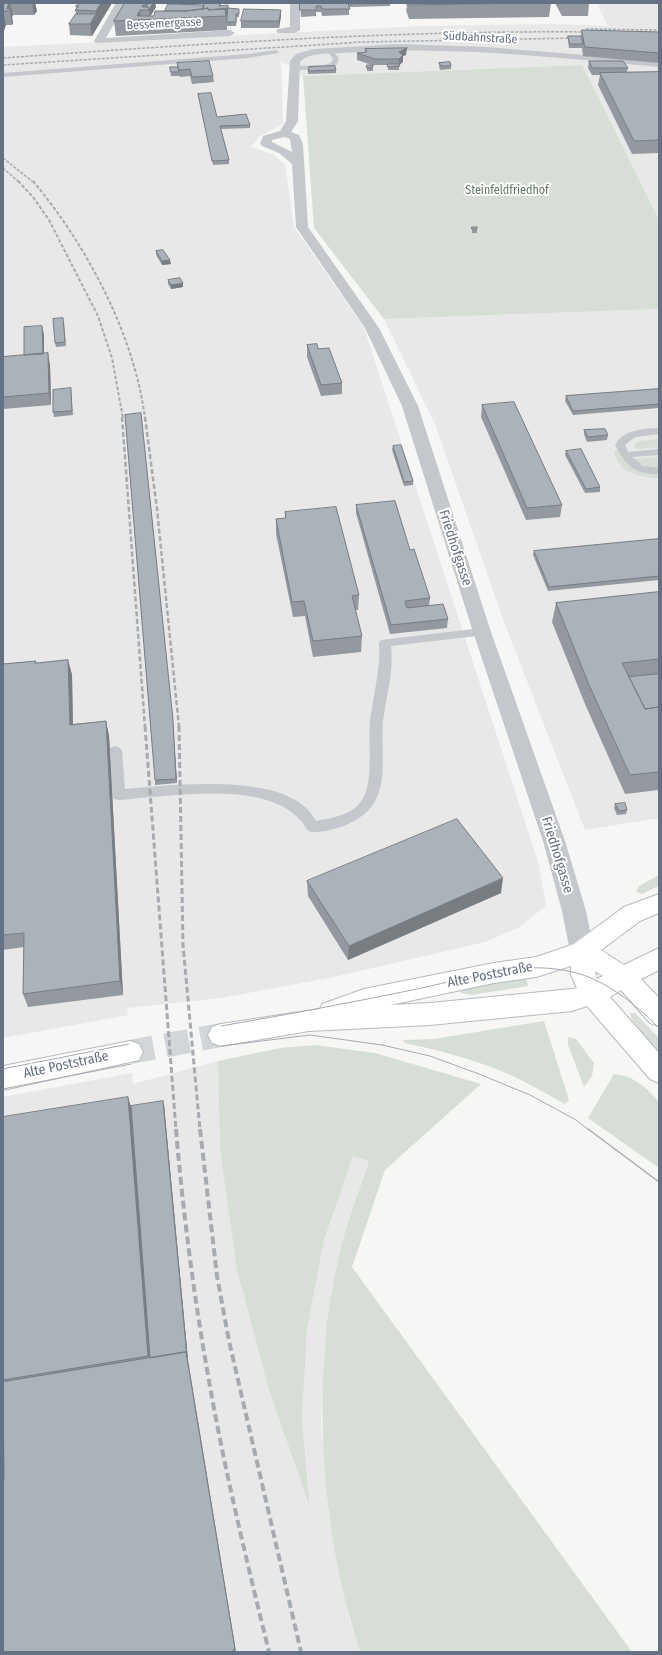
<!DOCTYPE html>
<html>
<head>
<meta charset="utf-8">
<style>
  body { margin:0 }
  #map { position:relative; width:662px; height:1655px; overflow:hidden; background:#f6f7f4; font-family:"Fira Sans Condensed",sans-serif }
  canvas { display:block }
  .frame { position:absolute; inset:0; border:4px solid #657185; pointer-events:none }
</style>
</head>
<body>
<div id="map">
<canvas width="662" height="1655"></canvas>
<div class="frame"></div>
</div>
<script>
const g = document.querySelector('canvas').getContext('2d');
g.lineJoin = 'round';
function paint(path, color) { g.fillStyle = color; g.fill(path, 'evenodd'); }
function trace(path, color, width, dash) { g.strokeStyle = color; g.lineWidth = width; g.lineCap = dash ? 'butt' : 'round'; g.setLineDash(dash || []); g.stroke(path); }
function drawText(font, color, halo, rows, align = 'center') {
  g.font = font + ' "Fira Sans Condensed",sans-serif'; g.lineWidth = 4; g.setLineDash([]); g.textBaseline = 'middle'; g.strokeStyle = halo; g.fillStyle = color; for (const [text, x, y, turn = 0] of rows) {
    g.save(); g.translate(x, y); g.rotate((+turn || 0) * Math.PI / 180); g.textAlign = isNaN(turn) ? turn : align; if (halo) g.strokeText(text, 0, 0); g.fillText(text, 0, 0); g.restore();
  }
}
paint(new Path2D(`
  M597,3H659V220L581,65L303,76L281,61L283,124L260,136L251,147L272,154L285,164L294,227L364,328L539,865L546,906L518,928L485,942L334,977L221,998L127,1008L128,1015L3,1038V47L423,26L551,24L608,26Z
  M659,309V818L585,830L504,622L435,424L384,319Z
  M218,1061L220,1150L238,1269L269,1390L310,1504L302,1418L307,1330L324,1240L353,1155L369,1161L342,1247L326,1333L321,1422L329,1518L349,1619L360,1652H3V1097L132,1073L133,1084Z`), '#e7e8e7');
paint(new Path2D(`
  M582,65L659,220V309L384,319L314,228L303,76Z
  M659,439L658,444L659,447L635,449L634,445L641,441Z
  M617,450C630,469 636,471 659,474V478C640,477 619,473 614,452Z
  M659,457V469H646L631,459Z
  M659,875V886L642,894L636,892L639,886Z
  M526,975L528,986L472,995L461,993V990Z
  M630,1013H635L659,1038V1057L632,1019Z
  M544,1021L569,1100L565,1104C550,1096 535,1087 519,1079C484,1062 443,1051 405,1043L403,1040L434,1039Z
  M568,1037L576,1039L594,1063L592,1076L584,1087L568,1045Z
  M315,1045L375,1053L481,1084L385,1170L352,1267L632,1652H360C327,1550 316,1441 326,1335C328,1306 335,1276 341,1248C348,1219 360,1190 369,1161L353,1156L324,1240L307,1330L302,1418L310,1507L269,1390L237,1269L220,1150L218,1061L280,1048Z
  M614,1074C634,1076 646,1087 659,1102V1168L588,1118Z`), '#d6ded5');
trace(new Path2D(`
  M130,1052L221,1035`), '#d2d6d8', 24, [24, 12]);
const secondary = new Path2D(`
  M659,894V913L640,921L601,950L624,965L659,948V970L641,979L659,998V1026L650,1023L621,990L610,997L659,1053V1083L650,1079L587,1006L572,1011L430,1025L309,1031L221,1046L212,1043L208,1035L212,1027L221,1024L320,1009L322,1004L364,989L494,963L536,957L554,951L574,944L624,907ZM571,966V975L577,988L572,989L430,1003L390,1005L494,983L536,977ZM595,971L603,976L597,979Z
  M130,1041L139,1044L143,1052L139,1060L3,1090V1066Z`);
trace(secondary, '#b6bac0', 2);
paint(new Path2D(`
  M328,49H332L339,59L336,65L324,69L296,70L293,68L296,66L324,65L331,63L333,59L327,50Z
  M276,50L279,52L278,53L248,58L3,77V73L248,54Z
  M659,428V434L635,437L625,445L628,452L659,449V455L632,457L643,466L659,468V474C636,475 625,465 615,445C624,429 642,429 659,428Z
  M482,628L486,629L488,632L486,635L391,646C394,672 386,696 383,721C380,763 394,804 348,824C339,828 322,833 312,832C307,832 305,826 302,822C295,814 286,807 275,803C234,786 164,796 119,800L114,799L112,795L108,751L110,748L115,746L120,748L122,751L125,789C171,785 269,774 305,807C309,810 313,816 316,821C332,818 353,815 362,800C374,782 368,744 370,722C373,695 381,670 379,643L381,640Z`), '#c4c7cb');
paint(new Path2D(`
  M116,3H126L106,38L230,30L235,33L230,36L96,43L94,41Z
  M290,3H300V30L295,33H278L276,31L278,29L290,27Z
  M399,44L486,47L659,61V67C554,57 447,45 341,53C328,54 309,52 300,62L298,121L291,132L299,135L303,144L308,227L379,328L418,406L491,632L565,841L586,911L594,951L590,958L582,961L574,958L570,951L562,911L543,841L473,632L402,406L365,328L296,227L292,164L279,153L262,146L260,144L263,136L280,131L286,121L290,61L296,54L314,49ZM284,137L290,139L292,152L272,142V140Z`), '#c4c7cb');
paint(secondary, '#fff');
trace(new Path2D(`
  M221,1026C285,1015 349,1003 412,990C463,980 515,960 568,971C604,978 634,1003 659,1028
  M221,1046L310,1035L382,1045L430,1056L479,1074L530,1095L576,1120L589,1130
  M3,1069L129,1044
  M3,1089L131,1064`), '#a6aab1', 1);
trace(new Path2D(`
  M588,1129L659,1182`), '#a6aab1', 1.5);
trace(new Path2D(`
  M586,29L659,30
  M3,58C199,44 395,30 592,32
  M3,65L362,42L578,38
  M3,158L33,182
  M3,168L19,182`), '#a6aab1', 1.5, [3, 1.5]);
trace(new Path2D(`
  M18,181L33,197L49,220L98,316L112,358L123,418
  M33,181C87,246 134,334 145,418`), '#a6aab1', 2, [3.5, 2]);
trace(new Path2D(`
  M122,417L145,727
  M145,417L157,509L179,727`), '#a6aab1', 2.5, [5, 2.5]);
trace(new Path2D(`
  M145,726L176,1130
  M179,726L183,945L200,1130`), '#a6aab1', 3, [6, 3]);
trace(new Path2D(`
  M176,1129C183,1213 194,1297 209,1381C225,1472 247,1562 269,1652
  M200,1129L217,1276L229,1341L301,1652`), '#a6aab1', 4, [8, 4]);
paint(new Path2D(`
  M3,3H35L37,11L34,15H13L12,17L13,23L12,25H6L3,33Z
  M79,3H112L92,36L70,35L69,24L76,14L75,10L76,9V6Z
  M125,3H161L160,4H155L156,7L150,16H154L181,4V3H196V5H221L228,8L239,9V17H237L236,26H227V30L116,36L114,21Z
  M300,3H390V6L349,7V15L322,16L321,12H316V16L301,17Z
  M406,3H551L549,17L409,19L406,10L407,7Z
  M555,3H589L588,16H562Z
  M608,3H659V4Z
  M281,16L279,28H241V21Z
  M582,30L659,32V63L583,56L582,48H569L568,40V36H581Z
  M365,49L406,55L403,56V62L399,65V70H388V65H373V71H367V65H372L357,60V53L365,52Z
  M589,61L628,68L627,72H659V153L632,154L598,85L600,75H592L588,68Z
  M177,63L213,76L214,82L192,84L190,76L180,77L179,76H171L170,67H178Z
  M439,63L451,66V69L440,70L439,66Z
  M336,70V73L308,74V71Z
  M198,94L217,117L250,125V128L221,129L229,160V164L213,165Z
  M472,227L477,229V233H472Z
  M156,251L171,264L162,265L156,255Z
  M168,280L183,287L171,289L168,284Z
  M64,322L66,346L56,347L55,343Z
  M44,334V354L50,365L51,405L3,409V357L24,355Z
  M307,345L318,349L342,383V394L321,396L307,357Z
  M659,389V408L573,415L565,401L566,396Z
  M71,393L73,415L54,417L53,412Z
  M482,405L562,505L560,517L526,520L481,417Z
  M584,430L608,435L607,440L587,442L584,434Z
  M393,446L413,481V485L404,486L392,450Z
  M566,451L600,487V492L585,493L565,455Z
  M356,505L410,550L430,598L429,606L448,619L447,628L390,634L356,513Z
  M285,512L359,595L358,610H355L362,636L361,652L313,657L305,616L293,617L276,534V519L285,518Z
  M659,539V580L548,591L533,555L534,551Z
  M659,592V790L625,794L585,704L552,622L556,603Z
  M68,660L72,675L73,724L106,721L109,736L123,995L28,1007L23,994L24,947L3,950V664L36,661V663Z
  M173,724L177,783L155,785V780Z
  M615,804L627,810L626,814L617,815L614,808Z
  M307,881L501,893L348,960L308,896Z
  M164,1105L188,1360L4,1479L3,1117L131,1106Z`), '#9499a0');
paint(new Path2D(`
  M9,3H10L13,15L12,17L13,23L12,25L10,11L7,9Z
  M32,3H35L37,11L34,15Z
  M101,3H112L92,36L90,24L96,14V11Z
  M153,3H155L156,7L150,17L149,10Z
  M220,3H221L220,8L228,5V14L203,17Z
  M140,10L141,20L137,16Z
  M281,10V16L279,28V21Z
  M3,11L6,25L3,33Z
  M407,48L406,55L403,56V62L399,65V52Z
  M170,260L171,264L162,265V261Z
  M183,283V287L171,289V285Z
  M42,326L44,334V366L43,357Z
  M48,353L50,365L51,405L49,393Z
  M141,413L173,724L177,783L176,779Z
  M68,660L72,675L73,740L70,725Z
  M106,721L109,736L123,995L120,981Z
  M503,878L501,893L348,960L349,946Z
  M128,1097L132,1110L151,1365L148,1356Z
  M163,1101L164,1105L188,1360L187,1357Z
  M186,1352L188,1360L236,1652H231Z`), '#787d82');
const building = new Path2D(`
  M3,3H9L7,9H11L10,11H3Z
  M79,3H101L96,11L75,10L79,6H76Z
  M125,3H147V5H143L142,7H148L149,10H140L137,16H154L155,11H186L208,8V10L225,9L226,16L114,21Z
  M147,3H153L149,10L148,7H147Z
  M204,3H220L219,6L228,5V8L208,10V8L203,9Z
  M300,3H348L350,9H322L321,6H316V10H300Z
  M409,3H529L409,5Z
  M168,4L204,5L203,9L186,11H165Z
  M228,8L239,9V14H236V22H227Z
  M244,9L281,10L279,21H241Z
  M76,14H96L90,24H69Z
  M582,30L659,32V53L585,47Z
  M568,36H581L583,44H570Z
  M407,48L399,52L403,55L399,59H375L357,53L367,52L365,49Z
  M209,61L213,76L192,77L190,69L179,70L177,63Z
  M589,61H623L628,68H593Z
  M450,62L451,66H441L439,63Z
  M388,64H399L400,66L388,67Z
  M367,65H373V67L367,68Z
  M335,66L336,70L308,71L309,67Z
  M170,67H178L179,72H171Z
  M659,72V140L634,141L600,73Z
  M211,93L217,117L246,114L250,125L220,126L229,160L212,161L198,94Z
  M472,227H477V229H472Z
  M163,250L170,260L162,261L156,251Z
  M180,278L183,283L171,285L168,280Z
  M63,318L65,342L55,343L53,319Z
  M42,326L43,354L24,355V327Z
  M317,344L318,349L329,348L342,383L321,385L307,345Z
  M48,353L49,393L3,397V357Z
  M71,388L72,411L53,412V390Z
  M659,389V404L573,411L566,396Z
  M514,402L562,505L527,508L482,405Z
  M141,413L173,720L176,779L155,780L125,415Z
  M605,429L608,435L588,437L584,430Z
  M401,445L413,481L404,482L393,446Z
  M581,449L600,487L586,489L566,451Z
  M395,501L410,550L414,549L430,598L405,601L407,608L443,604L448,619L391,625L356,505Z
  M336,507L359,595L352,596L362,636L313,641L304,601L292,602L276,519L286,518L285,512Z
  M659,539V576L549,587L534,551Z
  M659,592V659L622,663L645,709L659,707V772L630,775L589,685L556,603Z
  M68,660L70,725L106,721L120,981L23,994L24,933L3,935V664L36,661L35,663Z
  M659,674V707L645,709L629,677Z
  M625,803L627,810L619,811L615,804Z
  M457,819L503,878L349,946L307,881Z
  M128,1097L148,1356L3,1380V1117Z
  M163,1101L187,1357L186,1352L150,1358L131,1106Z
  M186,1352L235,1649L231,1652H3V1479H4L3,1382Z`);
paint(building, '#acb2ba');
trace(building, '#787d82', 1);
drawText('12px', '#657185', '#fff', [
  ["Bessemergasse",164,24,-3],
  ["Südbahnstraße",480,38,3]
]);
drawText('12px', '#647c64', '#fff', [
  ["Steinfeldfriedhof",507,191]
]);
drawText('14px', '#657185', '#fff', [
  ["Friedhofgasse",455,548,72],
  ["Friedhofgasse",557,855,73],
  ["Alte Poststraße",490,975,-11],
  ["Alte Poststraße",66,1065,-12]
]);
</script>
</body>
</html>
